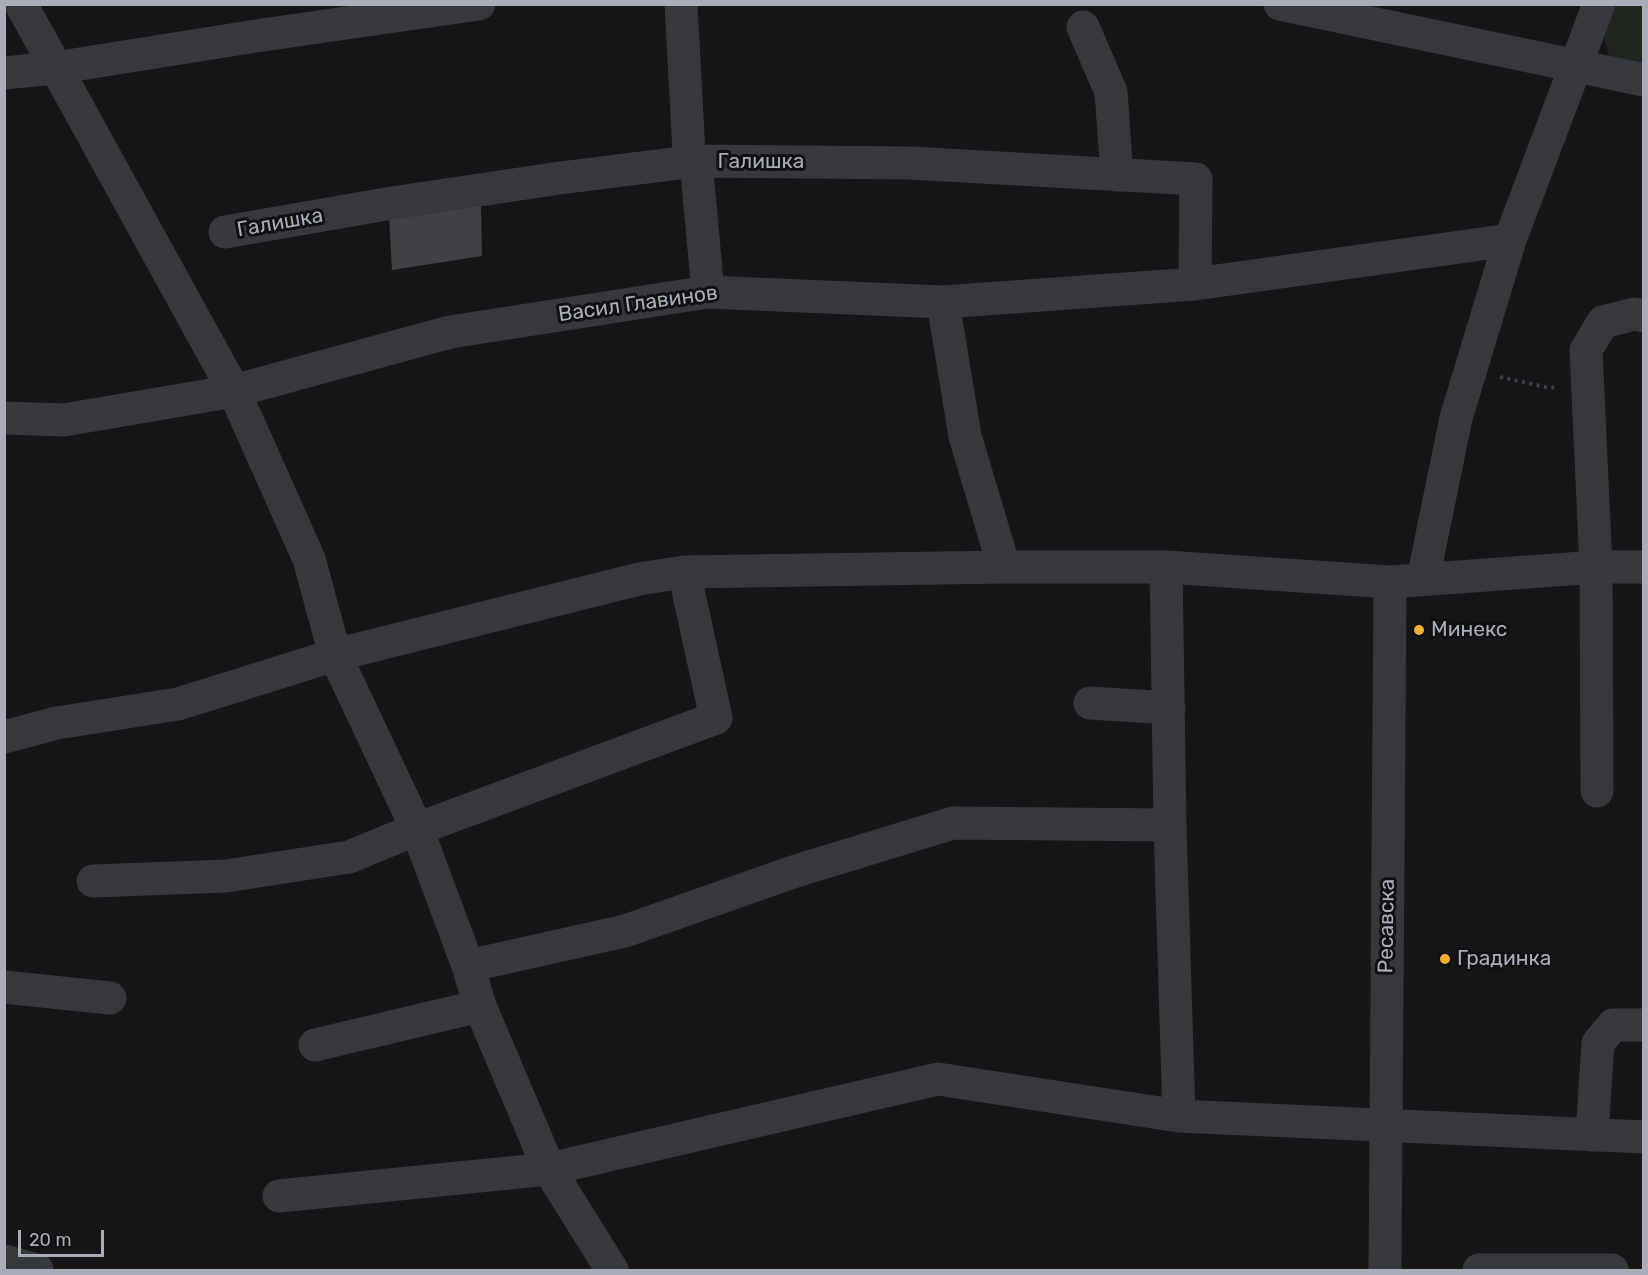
<!DOCTYPE html>
<html>
<head>
<meta charset="utf-8">
<style>
  body { margin:0 }
  #map { position:relative; width:1648px; height:1275px; overflow:hidden; background:#161618; font-family:Rubik,sans-serif }
  canvas { display:block }
  .frame { position:absolute; inset:0; border:6px solid #a8adb8; pointer-events:none }
  .scale { position:absolute; left:18px; top:1230px; width:86px; height:27px; box-sizing:border-box; border:3px solid #a8adb8; border-top:0; padding-left:8px; font-size:18px; line-height:21px; white-space:nowrap; color:#a8adb8; -webkit-text-stroke:4px #111113; paint-order:stroke }
</style>
</head>
<body>
<div id="map">
<canvas width="1648" height="1275"></canvas>
<div class="frame"></div>
<div class="scale">20 m</div>
</div>
<script>
const g = document.querySelector('canvas').getContext('2d');
g.lineJoin = 'round';
function paint(path, color) { g.fillStyle = color; g.fill(path, 'evenodd'); }
function trace(path, color, width, dash) { g.strokeStyle = color; g.lineWidth = width; g.lineCap = dash ? 'butt' : 'round'; g.setLineDash(dash || []); g.stroke(path); }
function drawText(font, color, halo, rows, align = 'center') {
  g.font = font + ' Rubik,sans-serif'; g.lineWidth = 6; g.setLineDash([]); g.textBaseline = 'middle'; g.strokeStyle = halo; g.fillStyle = color; for (const [text, x, y, turn = 0] of rows) {
    g.save(); g.translate(x, y); g.rotate((+turn || 0) * Math.PI / 180); g.textAlign = isNaN(turn) ? turn : align; if (halo) g.strokeText(text, 0, 0); g.fillText(text, 0, 0); g.restore();
  }
}
paint(new Path2D(`
  M1616,5H1643V66L1617,60L1608,54L1604,36Z`), '#1e261f');
paint(new Path2D(`
  M481,206L482,256L392,270L389,216Z`), '#404145');
trace(new Path2D(`
  M1500,377L1550,388L1557,387`), '#3d3f44', 4, [3, 4.5]);
trace(new Path2D(`
  M21,4L234,391L309,559L335,655L417,829L468,966L480,1006L549,1169L612,1270
  M681,4L689,153L696,161L708,292
  M1280,4L1644,80
  M1083,27L1111,92L1117,175
  M4,73L55,68L256,36L479,4
  M225,232L392,203L560,178L696,161L910,163L1196,179L1195,284
  M943,302L965,436L1004,567
  M4,418L64,420L234,391L450,332L708,292L943,302L1195,284L1510,240
  M1166,567L1170,825
  M1423,579L1456,418L1510,240L1599,4
  M1090,703L1169,708
  M4,737L57,723L178,704L335,655L639,579L684,572L1004,567H1166L1390,582L1596,567H1644
  M1597,791L1596,567L1586,350L1603,322L1634,314L1644,316
  M93,881L226,876L349,857L417,829L716,718L684,572
  M468,966L625,931L796,871L953,823L1170,825L1179,1116
  M4,987L110,998
  M315,1045L480,1006
  M1592,1135L1598,1043L1613,1025H1644
  M279,1196L549,1169L938,1079L1179,1116L1644,1137
  M4,1261L37,1270
  M1385,1270L1390,582
  M1479,1270H1612`), '#37383d', 33);
for (const [x, y, r, color] of [
  [1419,630,6,"#f2b134"],
  [1445,959,6,"#f2b134"]
]) { const dot = new Path2D(); dot.arc(x, y, r, 0, 2 * Math.PI); g.fillStyle = color; g.fill(dot); trace(dot, '#111113', 2); }
drawText('21px', '#a8adb8', '#111113', [
  ["Галишка",761,162],
  ["Галишка",280,223,-10],
  ["Васил Главинов",638,304,-8],
  ["Ресавска",1387,926,-89]
]);
drawText('21px', '#a8adb8', '#111113', [
  ["Минекс",1431,630],
  ["Градинка",1457,959]
], 'left');
</script>
</body>
</html>
